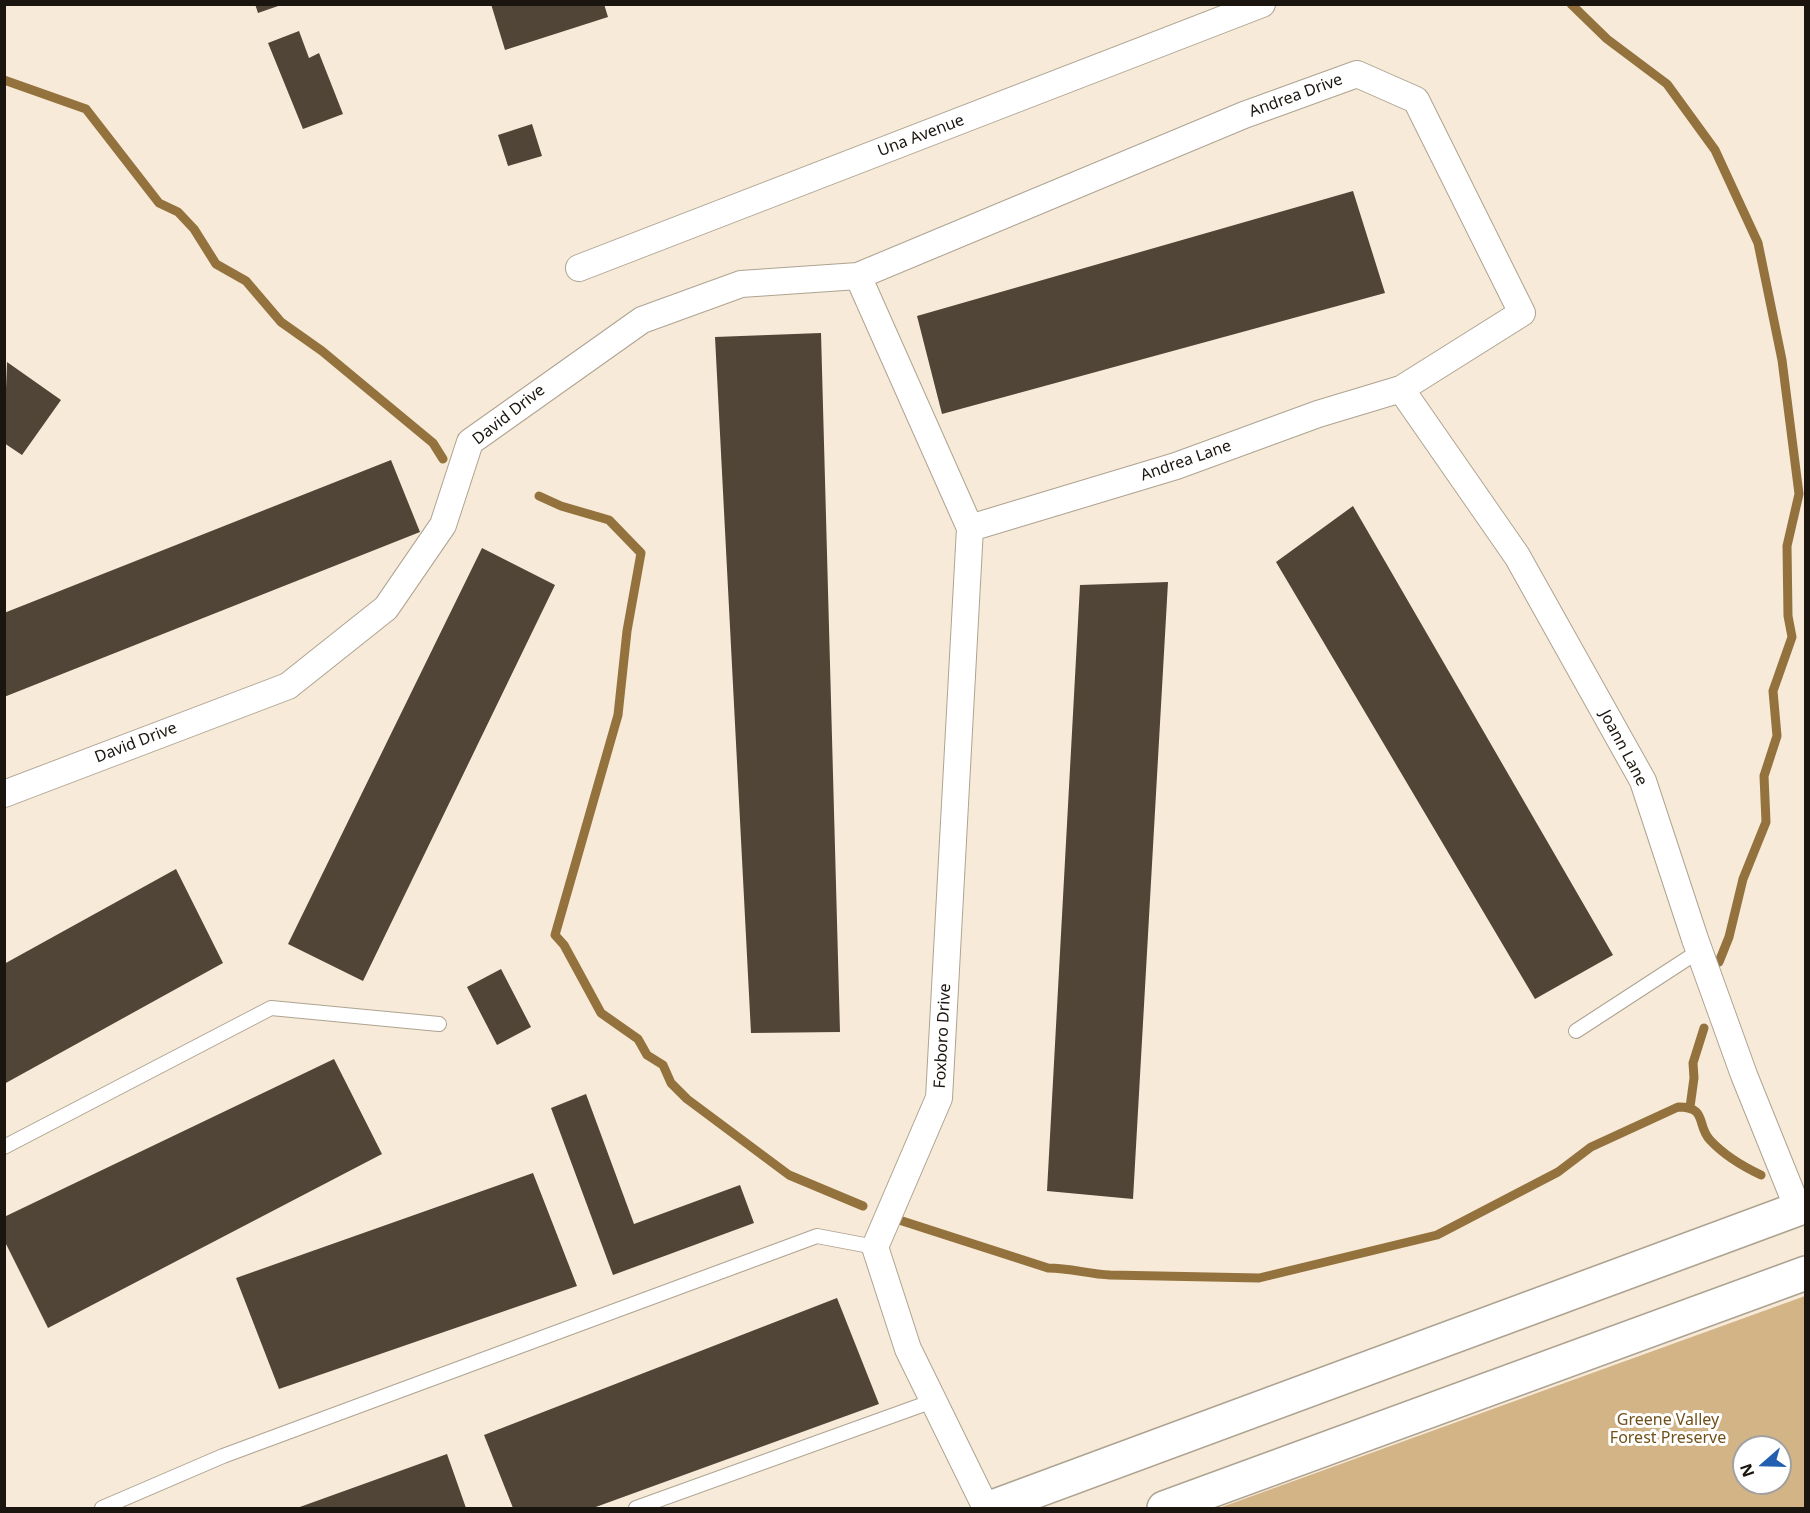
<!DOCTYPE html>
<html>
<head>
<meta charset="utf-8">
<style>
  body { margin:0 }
  #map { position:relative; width:1810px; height:1513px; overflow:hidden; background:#f7ead8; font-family:"Noto Sans",sans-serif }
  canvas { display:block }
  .frame { position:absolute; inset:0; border:6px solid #1a150f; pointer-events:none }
  .north { position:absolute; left:1732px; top:1435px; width:60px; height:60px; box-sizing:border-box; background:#fff; border:2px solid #a3a19f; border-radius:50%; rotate:250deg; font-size:16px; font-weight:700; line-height:24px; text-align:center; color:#1a150f }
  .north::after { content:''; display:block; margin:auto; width:21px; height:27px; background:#225fb1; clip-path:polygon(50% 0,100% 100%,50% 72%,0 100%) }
</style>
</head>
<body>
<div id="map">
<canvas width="1810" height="1513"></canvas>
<div class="frame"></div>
<div class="north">N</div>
</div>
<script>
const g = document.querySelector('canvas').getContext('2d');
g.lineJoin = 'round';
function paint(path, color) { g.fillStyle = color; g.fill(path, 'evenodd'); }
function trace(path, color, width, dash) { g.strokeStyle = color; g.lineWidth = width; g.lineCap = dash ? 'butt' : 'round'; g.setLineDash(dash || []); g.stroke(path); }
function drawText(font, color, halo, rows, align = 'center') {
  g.font = font + ' "Noto Sans",sans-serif'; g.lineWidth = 6; g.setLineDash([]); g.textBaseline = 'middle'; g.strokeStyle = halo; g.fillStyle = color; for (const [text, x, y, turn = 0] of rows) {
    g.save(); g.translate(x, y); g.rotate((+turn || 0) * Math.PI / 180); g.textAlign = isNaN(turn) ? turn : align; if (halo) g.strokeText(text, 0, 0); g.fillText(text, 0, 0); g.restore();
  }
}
paint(new Path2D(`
  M1805,1296V1508H1219ZM1744,1447H1780V1483H1744Z`), '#d3b487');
trace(new Path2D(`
  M1571,4L1607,39L1667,84L1715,150L1758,243L1782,360L1799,494L1787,546L1788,616L1792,637L1773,691L1777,736L1764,776L1766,822L1743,879L1729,937L1719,962
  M4,80L86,109L159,203L178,212L194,229L216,264L246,281L281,322L322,351L433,443L443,459
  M539,496L561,506L609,520L641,553L627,631L618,715L555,935L564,945L601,1013L638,1039L647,1055L663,1065L671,1083L687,1099L789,1175L863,1206
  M1690,1107L1694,1078L1693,1063L1704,1028
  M896,1219L1048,1268C1071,1268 1088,1274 1110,1275L1259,1278L1437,1235L1558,1172L1591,1147L1678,1107C1708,1107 1696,1125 1710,1140C1723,1154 1744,1167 1761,1175`), '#94723d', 9);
paint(new Path2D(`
  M255,4H280L281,5L258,13Z
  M491,4H604L608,17L505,50Z
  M299,31L309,58L319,53L343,114L303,129L268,43Z
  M532,124L542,156L508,166L498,135Z
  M1353,191L1385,293L942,414L917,316Z
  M821,333L840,1032L751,1033L715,337Z
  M7,362L61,400L22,455L4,443Z
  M391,460L420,532L4,697V613Z
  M1353,506L1613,955L1535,999L1276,562Z
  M482,548L555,585L363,981L288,944Z
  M1168,582L1133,1199L1047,1191L1080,585Z
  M176,869L223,963L4,1084V964Z
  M501,969L531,1027L497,1045L467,987Z
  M334,1059L382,1154L48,1328L4,1240V1217Z
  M586,1094L634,1224L740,1185L754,1223L613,1275L551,1108Z
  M533,1173L577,1286L279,1389L236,1278Z
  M837,1298L879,1404L593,1508H513L484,1435Z
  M447,1454L466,1508H297Z`), '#504536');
const lane = new Path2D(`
  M1576,1031L1699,951
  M4,1147L271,1008L439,1024
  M102,1508L223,1456L817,1236L875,1247
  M636,1508L933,1401`);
const street = new Path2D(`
  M579,268L1262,4
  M858,276L970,528L939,1098L875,1247L908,1349L986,1508
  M1401,389L1517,556L1643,781L1695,939L1744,1075L1798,1209
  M4,794L288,686L386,608L443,525L470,442L642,320L741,284L858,276L1244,115L1357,74L1416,100L1522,313L1401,389L1318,414L1176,466L970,528`);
const primary = new Path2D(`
  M990,1508L1806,1206
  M1164,1508L1806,1273`);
trace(lane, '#aea391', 16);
trace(street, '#aea391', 28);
trace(primary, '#aea391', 36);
trace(lane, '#fff', 14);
trace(street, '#fff', 26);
trace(primary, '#fff', 33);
drawText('16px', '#1a150f', '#fff', [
  ["Andrea Drive",1296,96,-20],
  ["Una Avenue",921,136,-21],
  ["David Drive",509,415,-38],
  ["Andrea Lane",1186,461,-19],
  ["David Drive",136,743,-21],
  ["Joann Lane",1623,748,62],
  ["Foxboro Drive",943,1036,-87]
]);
drawText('16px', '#71511a', '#fff', [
  ["Greene Valley",1668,1420],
  ["Forest Preserve",1668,1438]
]);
</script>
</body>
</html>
